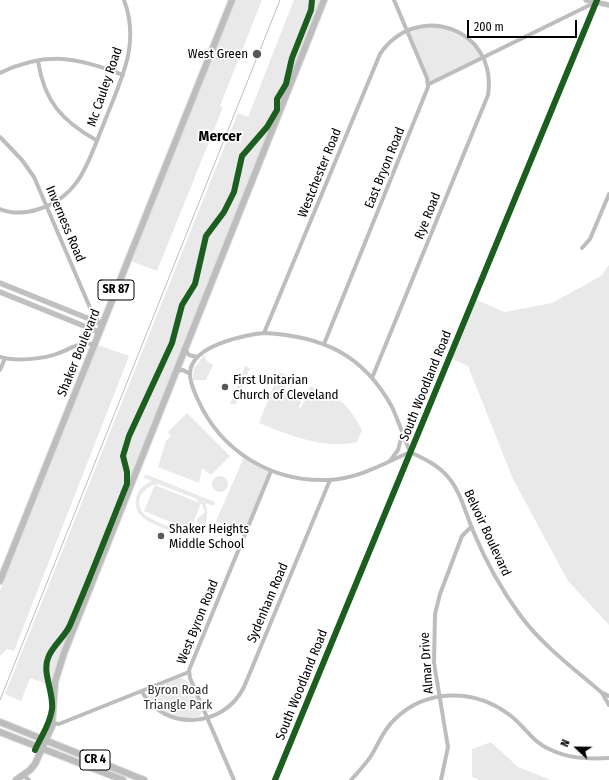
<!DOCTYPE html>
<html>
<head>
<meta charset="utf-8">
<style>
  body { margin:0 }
  #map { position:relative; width:609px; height:780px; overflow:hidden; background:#fff; font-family:"Fira Sans Condensed",sans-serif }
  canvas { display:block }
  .north { position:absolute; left:557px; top:728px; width:40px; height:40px; -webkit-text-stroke:3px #fff; paint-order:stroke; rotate:292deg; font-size:11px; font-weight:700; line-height:16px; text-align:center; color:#000 }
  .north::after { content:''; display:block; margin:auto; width:14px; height:18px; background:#000; clip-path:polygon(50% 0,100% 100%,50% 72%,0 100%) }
  .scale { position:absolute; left:467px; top:20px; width:110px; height:18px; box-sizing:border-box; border:2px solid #000; border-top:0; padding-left:5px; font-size:12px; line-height:14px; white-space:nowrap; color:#000; -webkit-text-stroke:3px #fff; paint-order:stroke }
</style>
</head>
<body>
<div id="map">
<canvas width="609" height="780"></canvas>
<div class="north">N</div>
<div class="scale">200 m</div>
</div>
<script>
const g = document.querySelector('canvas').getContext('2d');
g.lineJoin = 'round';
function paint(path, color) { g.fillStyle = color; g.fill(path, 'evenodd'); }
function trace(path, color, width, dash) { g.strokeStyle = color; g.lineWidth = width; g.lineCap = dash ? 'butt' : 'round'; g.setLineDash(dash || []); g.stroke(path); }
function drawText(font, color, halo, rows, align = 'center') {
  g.font = font + ' "Fira Sans Condensed",sans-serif'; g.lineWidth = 3.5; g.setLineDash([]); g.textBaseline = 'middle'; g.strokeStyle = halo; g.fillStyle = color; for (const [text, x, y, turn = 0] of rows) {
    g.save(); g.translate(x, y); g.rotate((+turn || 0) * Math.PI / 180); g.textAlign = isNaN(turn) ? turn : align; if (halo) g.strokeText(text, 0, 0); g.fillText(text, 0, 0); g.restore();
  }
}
paint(new Path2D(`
  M235,0H262L220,106L223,107L157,271L131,261Z
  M294,0H324L65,648L55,687L30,678L21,701L5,694L238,113L248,117Z
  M425,25L459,31L484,58L429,84L407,30Z
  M609,265V625L568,581L513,479L468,366L450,358L474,299L505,312L552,303L601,276Z
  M98,345L129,356L14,651L7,649L0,656V591Z
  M204,355L207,361L213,365L206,380H193L194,368Z
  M245,366L250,368L236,404H230Z
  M279,372L289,376L284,390L303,397L299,407L301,408L310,386C339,398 347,401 362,430L357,442C323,450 290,435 259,423Z
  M187,413L230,456L211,475L202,468L199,483L158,467L166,441L171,436L168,432Z
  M244,457L271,471L245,534L216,521Z
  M145,474L215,502L214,506L205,503C211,517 205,536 186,535C178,535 170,530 163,528C150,522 133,517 136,499C137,490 144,484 152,481L144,478ZM158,484L195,498L200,503L155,485L144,511L190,530L201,503L205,512L197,519L198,528C194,530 191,532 186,532C178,531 148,519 143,513C133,500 144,486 158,484Z
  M212 484a8 8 0 1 1 16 0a8 8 0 1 1-16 0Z
  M179,678C194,679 197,700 202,711L200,716C184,724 158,711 148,697L149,691Z
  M491,742L518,767L551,780H479L472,777V749Z`), '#e9e9e9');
const primary = new Path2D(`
  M0,581L232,0
  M0,722L144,780
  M0,732L123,780
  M16,780L30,770L35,764L52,726L55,682L64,653L324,0`);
trace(primary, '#dbdbdb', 8);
trace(new Path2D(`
  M38,61C44,101 62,121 96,140
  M0,73C46,51 77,57 123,75
  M429,84L596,2
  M0,137L22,160L34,177L91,310L99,322
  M0,209C12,214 27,213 39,209C81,196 89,159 104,123C120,81 141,45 124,0
  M582,248L590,239L609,194
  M264,333L380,54C417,0 498,28 488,95L372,378
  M264,333C322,336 363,354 392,407C399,422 404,438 410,452C383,464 358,479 327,480C271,482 221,451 198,400C193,389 186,374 193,363C203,344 245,335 264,333Z
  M324,344L428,87L427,78L394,0
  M185,349L189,355L197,357
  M0,357C14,362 45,359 59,353C71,349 81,340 94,345
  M0,370L5,358
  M176,371L183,370L190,374
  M410,452C425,459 438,465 448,477C461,492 466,515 474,533C486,562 501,589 520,615C542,645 573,668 601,692L609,696
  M390,461L398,450L402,435
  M142,692C165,732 224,728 244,687L330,480
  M602,693L609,705
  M53,723L59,724L189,672
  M23,775L29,780
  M234,780L190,678L189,670L271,471
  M351,780C358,772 365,765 371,756C378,745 383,730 394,720C426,688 475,688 511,716C524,726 533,742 549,749C569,759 588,759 609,758
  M441,780L448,747L434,663L435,614L440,594L462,536L471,527`), '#bdbdbd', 4);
trace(new Path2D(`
  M586,0L609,5
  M0,283L102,324
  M0,292L99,332
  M275,780L597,0`), '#c0c0c0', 5.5);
trace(primary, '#bdbdbd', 6);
trace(new Path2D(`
  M0,700L280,0`), '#bdbdbd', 1);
trace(new Path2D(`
  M35,750C41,736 50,725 52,709C54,693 42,673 48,658C52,646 65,637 70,625C90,579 108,531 127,484V472L123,456L129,436L172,343L182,305L195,284L206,236L224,212L234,192L242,156L267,127L277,110V99L286,84L292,58L311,10L312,0
  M275,780L597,0`), '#1b5e20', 6);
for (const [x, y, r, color] of [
  [257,54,5,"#595959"],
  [225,387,4,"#595959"],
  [161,536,4,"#595959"]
]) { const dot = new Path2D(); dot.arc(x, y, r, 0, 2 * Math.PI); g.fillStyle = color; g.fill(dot); trace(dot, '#fff', 1.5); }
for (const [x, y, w] of [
  [116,290,36],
  [95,760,30]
]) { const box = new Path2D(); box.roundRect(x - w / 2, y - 10, w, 20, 3); g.fillStyle = '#fff'; g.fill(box); trace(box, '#000', 1); }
drawText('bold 12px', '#000', null, [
  ["SR 87",116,290],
  ["CR 4",95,760]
]);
drawText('13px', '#000', '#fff', [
  ["West Green",248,54,"right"],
  ["First Unitarian",233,380],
  ["Church of Cleveland",233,395],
  ["Shaker Heights",169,529],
  ["Middle School",169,544]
], 'left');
drawText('13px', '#000', '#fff', [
  ["Mc Cauley Road",105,87,-71],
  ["East Bryon Road",385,168,-68],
  ["Westchester Road",320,173,-68],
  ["Rye Road",428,216,-68],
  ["Inverness Road",65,224,67],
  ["Shaker Boulevard",79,353,-68],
  ["South Woodland Road",426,386,-68],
  ["Belvoir Boulevard",487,533,65],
  ["Sydenham Road",268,603,-67],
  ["West Byron Road",198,622,-68],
  ["Almar Drive",427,663,-94],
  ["South Woodland Road",302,685,-68]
]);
drawText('13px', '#2e2e2e', '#fff', [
  ["Byron Road",178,690],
  ["Triangle Park",178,705]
]);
drawText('bold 15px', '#000', '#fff', [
  ["Mercer",220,137]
]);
</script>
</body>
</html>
